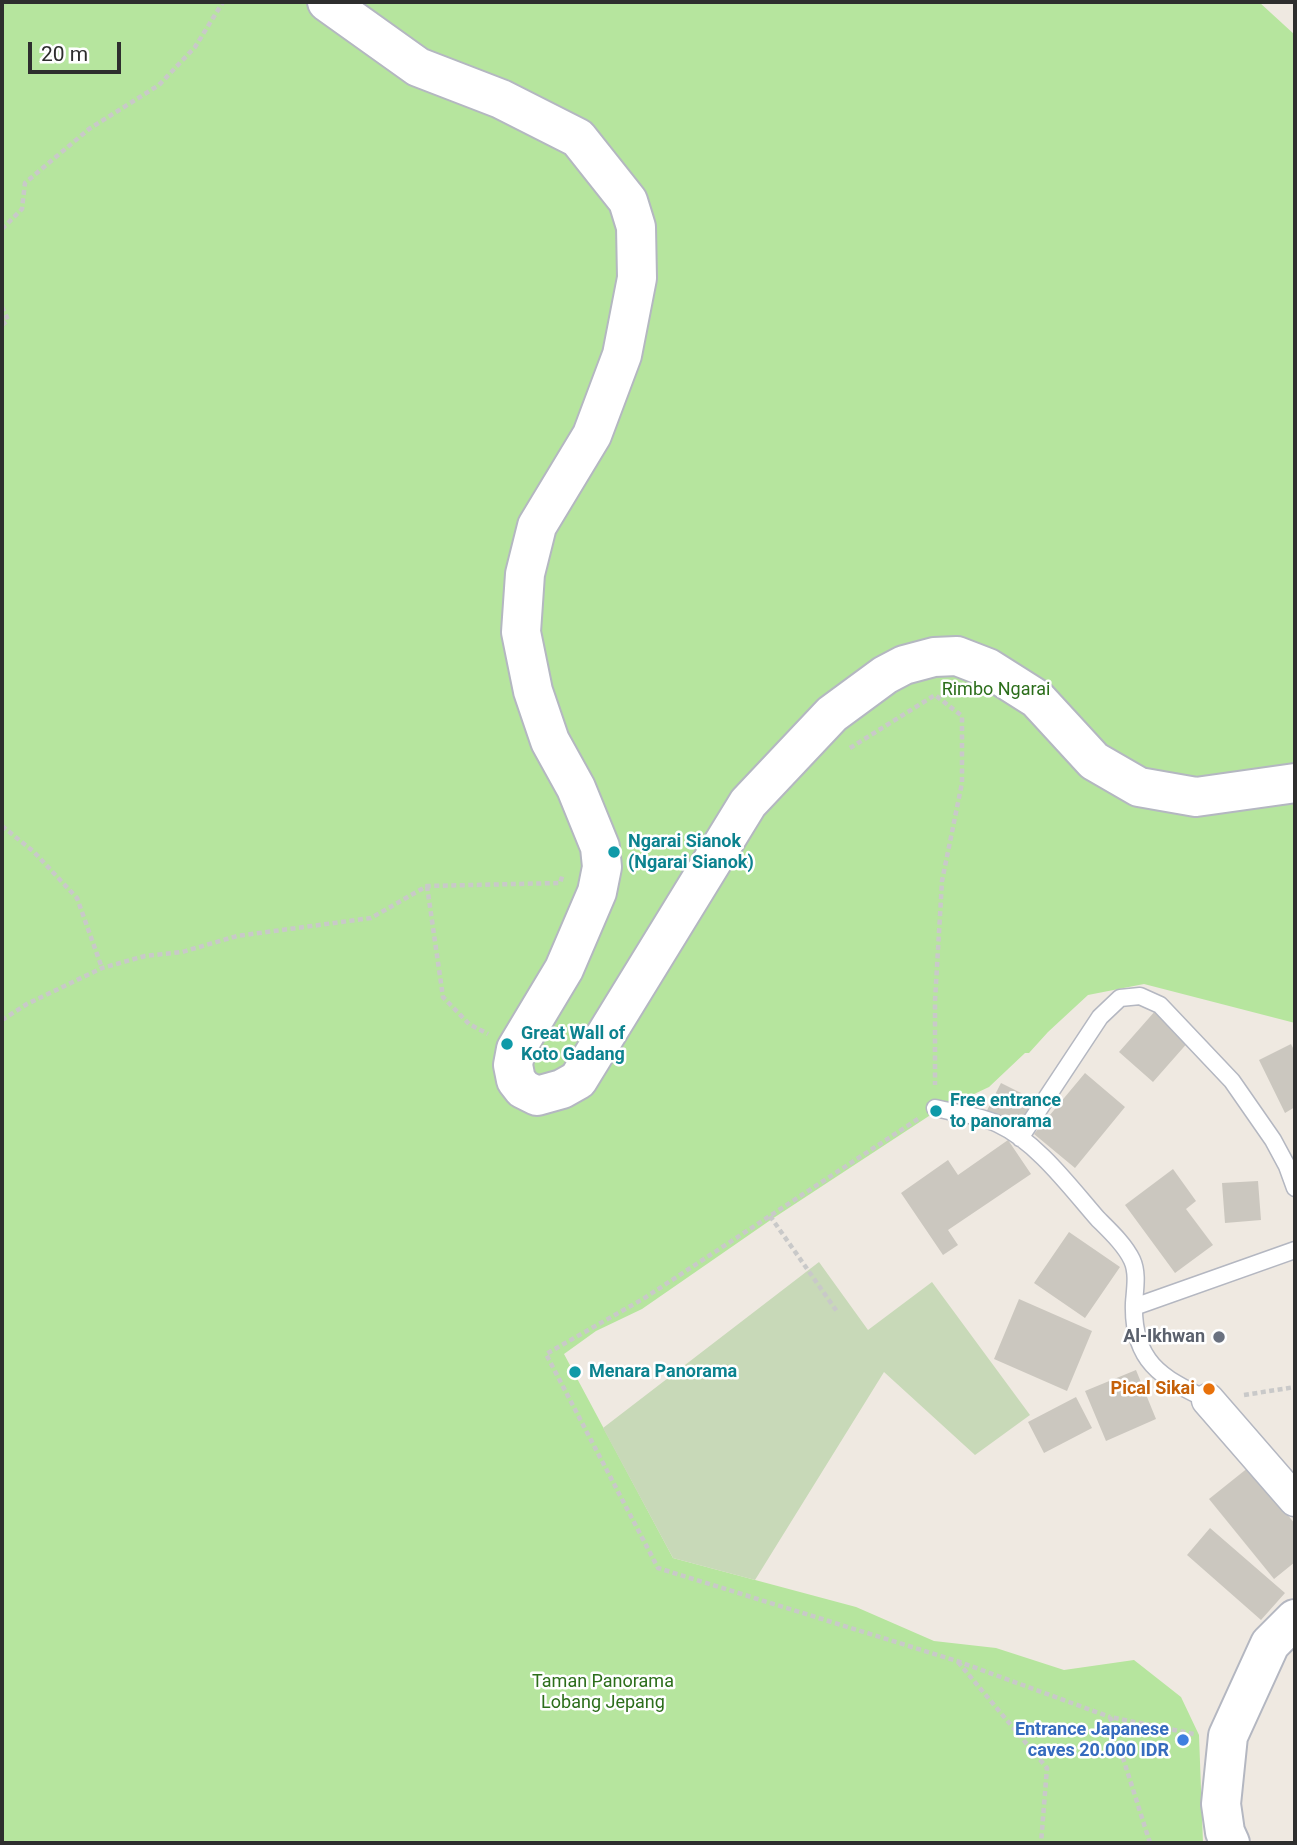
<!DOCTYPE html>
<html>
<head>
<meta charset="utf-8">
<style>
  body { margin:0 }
  #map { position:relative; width:1297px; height:1845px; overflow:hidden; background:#efe9e1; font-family:Roboto,sans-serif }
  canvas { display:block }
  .frame { position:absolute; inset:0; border:4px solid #2e2e2e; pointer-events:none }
  .scale { position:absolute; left:28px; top:42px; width:93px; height:32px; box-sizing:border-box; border:4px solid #2e2e2e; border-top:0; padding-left:9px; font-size:21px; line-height:24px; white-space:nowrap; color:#2e2e2e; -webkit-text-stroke:5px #fff; paint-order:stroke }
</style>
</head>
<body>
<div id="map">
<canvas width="1297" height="1845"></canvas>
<div class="frame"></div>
<div class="scale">20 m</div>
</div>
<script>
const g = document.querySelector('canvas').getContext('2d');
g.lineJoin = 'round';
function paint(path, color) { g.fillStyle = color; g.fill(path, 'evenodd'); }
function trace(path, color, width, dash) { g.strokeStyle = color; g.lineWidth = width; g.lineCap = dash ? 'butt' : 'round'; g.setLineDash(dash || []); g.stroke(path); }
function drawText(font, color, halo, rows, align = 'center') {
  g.font = font + ' Roboto,sans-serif'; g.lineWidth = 5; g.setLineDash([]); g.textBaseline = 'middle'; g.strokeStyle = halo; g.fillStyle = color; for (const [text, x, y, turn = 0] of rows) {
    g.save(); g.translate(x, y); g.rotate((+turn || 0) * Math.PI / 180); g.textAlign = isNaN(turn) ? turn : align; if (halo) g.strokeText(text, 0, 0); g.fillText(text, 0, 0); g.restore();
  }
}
paint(new Path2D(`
  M2,2H1259L1295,35V1023L1144,984L1088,995L1048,1032L1029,1053H1025L989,1087L932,1114L772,1219L642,1309L596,1331L564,1354L673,1558L856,1607L934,1641L996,1648L1064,1670L1134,1660L1181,1697L1199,1735L1203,1843H2Z`), '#b6e59e');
paint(new Path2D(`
  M819,1262L868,1330L932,1282L1030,1415L975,1455L884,1372L755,1580L673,1558L603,1428Z`), '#c8d9b8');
paint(new Path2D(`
  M1156,1010L1190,1040L1153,1082L1119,1052Z
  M1291,1044L1295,1052V1107L1285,1113L1259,1060Z
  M1085,1073L1125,1107L1075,1168L1034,1134Z
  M1001,1083L1033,1099L1013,1140L980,1124Z
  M1008,1140L1031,1174L948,1230L958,1245L943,1255L901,1193L948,1160L958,1175Z
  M1173,1169L1196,1201L1186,1209L1213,1245L1175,1273L1125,1205Z
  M1258,1181L1261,1220L1225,1223L1222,1183Z
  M1069,1232L1120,1267L1085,1318L1034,1283Z
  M1019,1299L1092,1331L1067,1391L994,1359Z
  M1136,1370L1156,1419L1106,1441L1085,1391Z
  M1076,1397L1092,1428L1044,1453L1028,1422Z
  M1249,1467L1295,1524V1562L1274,1579L1209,1499Z
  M1210,1528L1285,1593L1261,1620L1187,1555Z`), '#cbc7bf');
const service = new Path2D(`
  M935,1108C956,1113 979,1115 998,1124C1037,1142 1070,1187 1098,1219C1110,1231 1125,1245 1132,1260C1138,1273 1135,1289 1134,1303C1132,1361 1161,1378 1208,1400
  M1020,1138L1100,1017L1120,998L1140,996L1160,1005L1232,1081L1273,1140L1287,1166L1295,1188
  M1134,1307L1295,1250`);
const minor = new Path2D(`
  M1208,1400L1295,1500`);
const secondary = new Path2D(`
  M327,2L418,67L501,99L578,138L628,201L636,227L637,278L622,355L592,435L537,526L525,574L521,632L533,691L550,741L576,788L600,847L602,867L597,892L564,969L516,1049L513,1065L516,1080L523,1089L537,1096L562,1089L578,1080L748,803L832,714L885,675L904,665L934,657L957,656L988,668L1037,699L1094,761L1139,787L1196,797L1295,783
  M1230,1843L1225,1832L1221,1804L1228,1736L1270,1644L1295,1619`);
trace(service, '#b4b7c1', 19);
trace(minor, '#b4b7c1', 35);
trace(secondary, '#b4b7c1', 42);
trace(new Path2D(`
  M2,229L22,209L25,183L89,129L159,85L195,47L223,2
  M2,307L8,320L2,325
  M850,748L935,695L962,716V783L942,881L935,1001V1085
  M2,826L34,852L77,898L102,968
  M427,886L443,997L469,1024L488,1034
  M2,1020L27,1004L102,968L145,956L182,952L237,936L371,918L427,886L560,883L563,874
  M918,1119L643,1299L546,1354L658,1568L957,1661L1110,1717
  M770,1216L838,1313
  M1244,1395L1295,1387
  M958,1662L1047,1768L1041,1843
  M1150,1843L1110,1717L1194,1734`), '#c9c9c9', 4.5, [5, 3.5]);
trace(service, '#fff', 16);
trace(minor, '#fff', 32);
trace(secondary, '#fff', 38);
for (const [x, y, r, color] of [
  [614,852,7,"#0f9aa8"],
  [507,1044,7,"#0f9aa8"],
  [936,1111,7,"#0f9aa8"],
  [1219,1337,7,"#6b7280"],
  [575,1372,7,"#0f9aa8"],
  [1209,1389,7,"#e8710a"],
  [1183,1740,7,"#3f7fe0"]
]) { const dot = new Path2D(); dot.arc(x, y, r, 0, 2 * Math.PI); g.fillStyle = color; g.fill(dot); trace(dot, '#fff', 2.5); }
drawText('18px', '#2c6e1b', '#fff', [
  ["Rimbo Ngarai",996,690],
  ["Taman Panorama",603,1682],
  ["Lobang Jepang",603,1703]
]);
drawText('bold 18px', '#0d838f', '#fff', [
  ["Ngarai Sianok",628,842],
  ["(Ngarai Sianok)",628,863],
  ["Great Wall of",521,1034],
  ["Koto Gadang",521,1055],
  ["Free entrance",950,1101],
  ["to panorama",950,1122],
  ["Menara Panorama",589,1372]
], 'left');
drawText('bold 18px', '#5b616d', '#fff', [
  ["Al-Ikhwan",1205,1337]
], 'right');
drawText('bold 18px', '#c56008', '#fff', [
  ["Pical Sikai",1195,1389]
], 'right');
drawText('bold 18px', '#366cbe', '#fff', [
  ["Entrance Japanese",1169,1730],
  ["caves 20.000 IDR",1169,1751]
], 'right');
</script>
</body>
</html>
